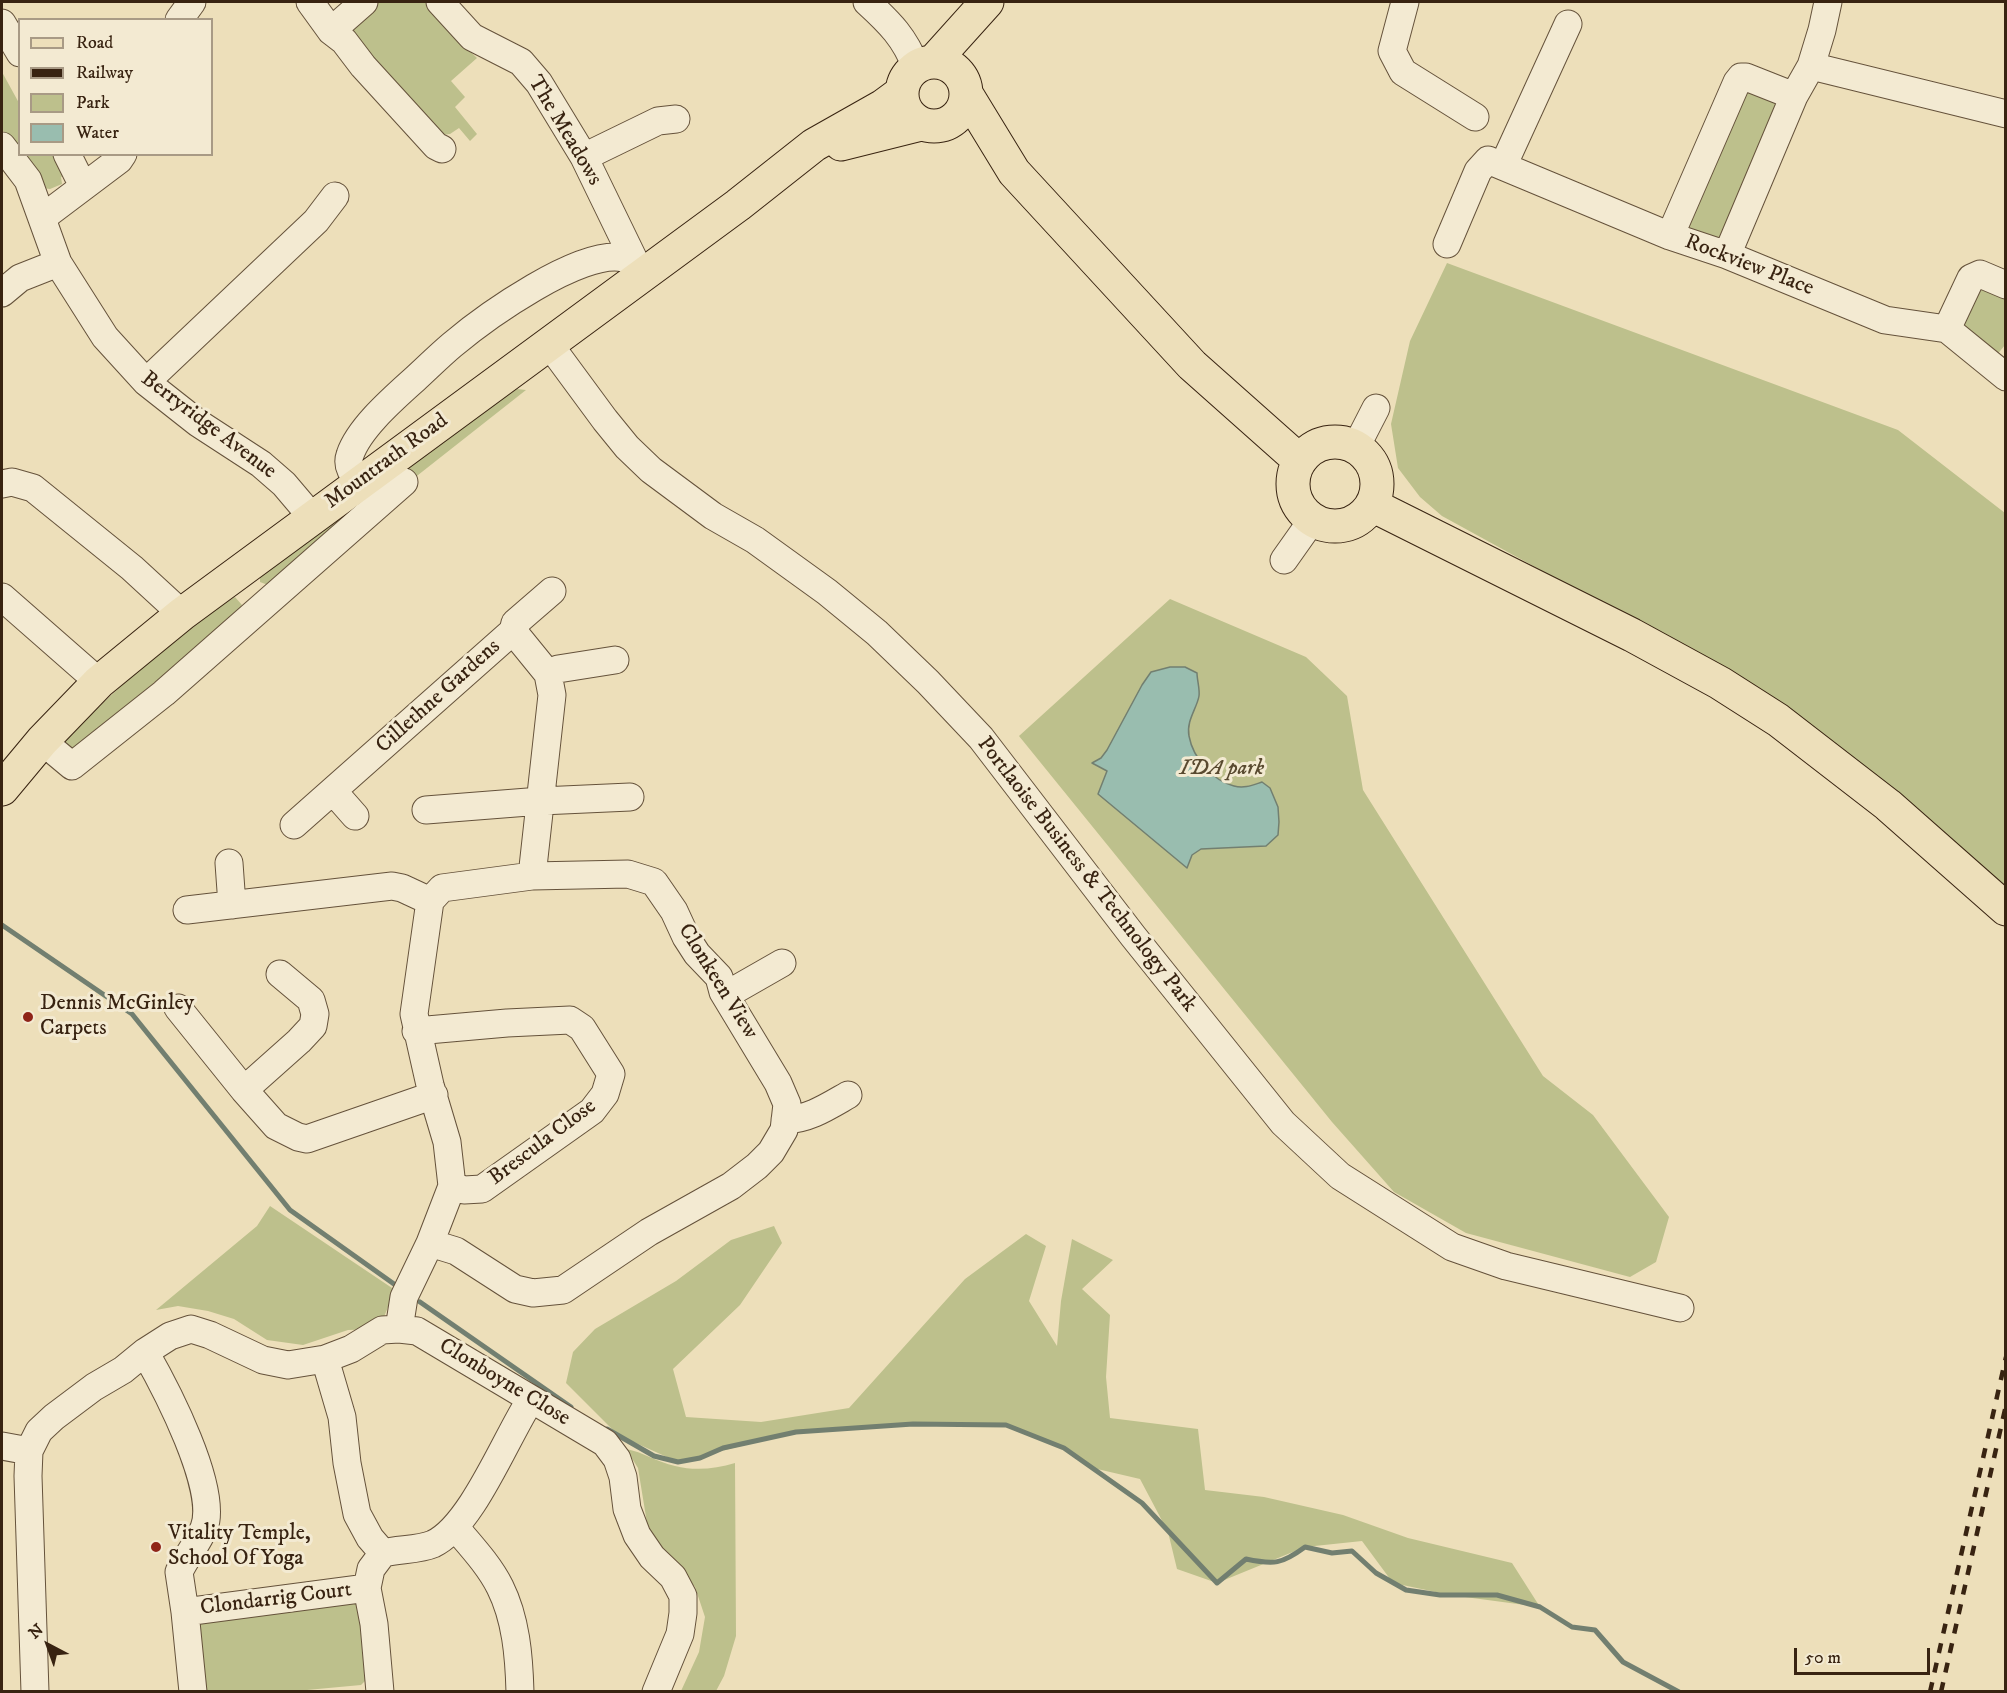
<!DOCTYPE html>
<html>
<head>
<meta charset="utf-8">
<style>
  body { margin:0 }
  #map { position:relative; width:2007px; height:1693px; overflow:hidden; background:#eddfba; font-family:"IM FELL DW Pica",serif }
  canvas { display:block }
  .frame { position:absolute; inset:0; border:3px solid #382311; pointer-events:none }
  .legend { position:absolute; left:18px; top:18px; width:195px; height:138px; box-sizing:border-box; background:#f3ead2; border:2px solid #a89a85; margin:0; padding:8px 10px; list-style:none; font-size:18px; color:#382311 }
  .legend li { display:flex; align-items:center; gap:12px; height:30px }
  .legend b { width:30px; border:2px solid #a89a85 }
  .north { position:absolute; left:18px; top:1615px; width:60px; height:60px; -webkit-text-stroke:4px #f3ead2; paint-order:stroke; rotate:319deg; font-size:16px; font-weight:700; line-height:24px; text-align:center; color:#382311 }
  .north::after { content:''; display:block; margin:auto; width:21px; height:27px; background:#382311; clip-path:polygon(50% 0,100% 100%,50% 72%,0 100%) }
  .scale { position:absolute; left:1794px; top:1648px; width:136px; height:27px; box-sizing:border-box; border:3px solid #382311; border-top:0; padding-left:8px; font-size:18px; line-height:21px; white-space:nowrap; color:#382311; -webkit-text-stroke:4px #f3ead2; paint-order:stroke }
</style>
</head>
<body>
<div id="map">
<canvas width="2007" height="1693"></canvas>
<div class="frame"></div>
<ul class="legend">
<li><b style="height:8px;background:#eddfba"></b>Road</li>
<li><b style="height:8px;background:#382311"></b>Railway</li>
<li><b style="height:16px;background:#bdc08c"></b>Park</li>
<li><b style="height:16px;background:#99bdaf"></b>Water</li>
</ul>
<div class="north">N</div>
<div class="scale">50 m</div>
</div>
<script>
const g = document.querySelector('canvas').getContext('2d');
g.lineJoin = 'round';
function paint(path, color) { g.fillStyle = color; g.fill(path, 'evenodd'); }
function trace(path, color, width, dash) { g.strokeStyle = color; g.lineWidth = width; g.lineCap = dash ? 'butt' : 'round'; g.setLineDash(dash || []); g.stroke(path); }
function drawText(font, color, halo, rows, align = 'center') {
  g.font = font + ' "IM FELL DW Pica",serif'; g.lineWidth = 6; g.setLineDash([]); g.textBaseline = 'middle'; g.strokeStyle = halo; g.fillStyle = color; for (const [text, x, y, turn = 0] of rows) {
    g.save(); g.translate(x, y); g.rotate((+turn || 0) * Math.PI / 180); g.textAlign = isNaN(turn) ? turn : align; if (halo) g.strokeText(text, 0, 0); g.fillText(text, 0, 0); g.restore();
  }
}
paint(new Path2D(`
  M372,2H427L426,3L460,42L477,58L451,81L465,97L455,107L477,134L470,141L459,128L450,134L442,135L351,40L350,20Z
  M2,72L19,103V152L2,129Z
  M1744,88L1779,99L1719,241L1681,230Z
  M22,155H59L66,175L61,177L62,184L50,189L43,188Z
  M1447,263L1898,430L2005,513V896L1557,579L1442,516L1420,497L1398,468L1391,424L1410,341Z
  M1978,284L2005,293V345L1996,356L1960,330Z
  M517,389L526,390L413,479L403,470Z
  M374,491L268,585L260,582V575Z
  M235,597L242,605L237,613L76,754L68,752L65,740C118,689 171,634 235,597Z
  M1170,599L1306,657L1347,696L1363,790L1543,1076L1593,1115L1669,1217L1656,1262L1630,1277L1466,1233L1394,1192L1332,1122L1019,736Z
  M270,1206L395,1290L379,1329L348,1330L303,1345L267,1340L234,1319L208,1311L178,1306L156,1310L257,1226Z
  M774,1226L782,1243L740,1305L673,1369L686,1417L761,1422L849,1408L965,1279L1026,1234L1046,1246L1029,1301L1057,1346L1061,1301L1072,1239L1113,1260L1082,1289L1110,1315L1106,1377L1110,1418L1198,1429L1205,1490L1264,1497L1343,1515L1408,1538L1512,1563L1540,1607L1450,1595L1393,1583L1362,1541L1305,1547L1217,1583L1177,1569L1168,1532L1140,1479L1093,1468L1051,1442L1006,1425H898L796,1432L678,1462L618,1435L566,1383L573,1352L595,1329L676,1281L731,1240Z
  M626,1449C643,1452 657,1462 675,1466C695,1471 715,1469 735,1463L736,1636L724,1676L716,1691H681L699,1652L705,1617L695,1587L656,1541L647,1523L638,1468Z
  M355,1603L358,1608L366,1676L365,1681L361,1685L296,1691H206L198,1627L201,1622Z`), '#bdc08c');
const water = new Path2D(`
  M1170,667H1185L1197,673C1197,680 1200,689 1199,696C1197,708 1186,721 1189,736C1193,758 1213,781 1234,786C1244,789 1253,785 1262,782L1270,788L1278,807L1279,822L1278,835L1266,846L1201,849L1192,855L1187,868L1098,794L1107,771L1092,763L1101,758L1107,750L1142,685L1151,672Z`);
paint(water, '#99bdaf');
trace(water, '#727f70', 1.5);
trace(new Path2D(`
  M2,925L132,1014L290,1210L394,1284
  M420,1302L571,1407
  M607,1429L654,1456L678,1462L700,1458L723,1448L796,1432L913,1424L1006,1425L1064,1448L1142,1503L1217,1583L1246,1559C1274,1565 1282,1564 1305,1547L1332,1553L1352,1551L1376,1573L1406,1590L1440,1595H1497L1540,1607L1572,1627L1595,1630L1623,1662L1679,1692`), '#727f70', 5);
const minor = new Path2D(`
  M310,2L331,31L364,2
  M440,2L472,37L521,62L539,83L584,157L635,262
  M867,2C890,23 905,38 916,67
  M1405,2L1392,51L1403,72L1475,117
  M179,20L192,2
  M2,23L20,53
  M331,31L344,41L363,66L436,146L442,149
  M1811,66L2006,114
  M2,146L28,180L58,263L105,337L146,382L198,423L261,464L284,484L312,517
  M67,154L83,186
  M584,157L658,121L676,119
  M1503,166L1568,24
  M42,218L119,160L123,154
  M1670,236L1737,82L1741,77H1746L1794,96
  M1447,244L1478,171L1488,160L1670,236L1727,255L1885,320L1947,329L1971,278L1980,274L2006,285
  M1727,255L1794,96L1811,66L1822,30L1828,2
  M2,293L20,278L58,263
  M1947,329L2006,377
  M549,344L605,420L627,447L651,470L713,516L755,540L827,592L877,633L928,682L981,738L1133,936L1283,1123L1340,1176L1452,1247L1506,1266L1680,1308
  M146,382L316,221L335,196
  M1356,447L1376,408
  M360,483C353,475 346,466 350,455C359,428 394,398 415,379C427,368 439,356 452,345C484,318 581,248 624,258C634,261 638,267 644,275
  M2,484L12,482L33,488L132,568L182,614
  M1284,560L1313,519
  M2,597L99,682
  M513,631L515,623L552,591
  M548,674L558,669L615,660
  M42,741L72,766L164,693L404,482
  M333,791L355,816
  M426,810L541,801L630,797
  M294,825L513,631L548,674L552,695L532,876
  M229,863L232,905
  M430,901L442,888L532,876L628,874L654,882L674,911L686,937L697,954L719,977L723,992L778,1083L787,1104L784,1130L771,1152L757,1166L731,1186L649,1232L563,1290L533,1293L515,1289L456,1251L430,1243
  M187,910L392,886L402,888L430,901
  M726,995L782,963
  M178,1008L244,1090L276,1126L298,1137L307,1139L434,1095
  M416,1031L507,1023L570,1020L582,1028L611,1074L605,1094L592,1111L482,1189L464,1190L452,1186
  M244,1090L299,1041L313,1026L315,1014L311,1000L280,974
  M785,1120C809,1119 827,1107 848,1095
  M399,1329L404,1297L430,1243L452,1186L447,1142L430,1085L414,1014L430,901
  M145,1352C165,1387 219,1489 204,1528C198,1543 186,1557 179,1572L185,1612
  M325,1359L342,1417L347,1463L357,1514L370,1538L383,1553L371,1569L367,1588
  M2,1446L29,1451
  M455,1527C471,1546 489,1565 500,1587C516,1619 519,1656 520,1692
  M383,1553C399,1549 419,1550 433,1544C472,1526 506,1437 531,1399
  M35,1692L28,1476L29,1451L39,1431L54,1417L94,1387L123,1370L145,1352L170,1336L191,1329L210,1335L263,1360L288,1365L325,1359L351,1349L382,1330L399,1329L417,1331L605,1443L617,1459L623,1477L627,1509L637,1535L652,1557L673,1577L683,1596V1613L680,1634L656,1692
  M193,1692L185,1612L367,1588L374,1624L380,1692`);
const major = new Path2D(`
  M902 94a32 32 0 1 1 64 0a32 32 0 1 1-64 0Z
  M933,62L987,2
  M967,95L1014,172L1192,365L1300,461
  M841,144L921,124
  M1293 484a42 42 0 1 1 84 0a42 42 0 1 1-84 0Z
  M1372,505L1632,635L1720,683L1778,720L1888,805L2006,909
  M2,789L42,741L99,682L182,614L738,205L814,145L883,106L902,92`);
trace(minor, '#65523b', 29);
trace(major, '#382311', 35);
trace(minor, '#f3ead2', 27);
trace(major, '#eddfba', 33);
trace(new Path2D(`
  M1930,1692L2006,1357
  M1941,1692L2006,1405`), '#382311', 4.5, [10, 10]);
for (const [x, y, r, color] of [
  [28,1017,6,"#8f2418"],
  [156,1547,6,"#8f2418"]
]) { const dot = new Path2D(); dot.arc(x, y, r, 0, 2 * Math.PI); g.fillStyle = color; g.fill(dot); trace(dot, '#f3ead2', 2); }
drawText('22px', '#382311', '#f3ead2', [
  ["The Meadows",564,131,59],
  ["Rockview Place",1749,266,21],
  ["Berryridge Avenue",208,426,37],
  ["Mountrath Road",387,462,-36],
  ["Cillethne Gardens",439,697,-42],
  ["Portlaoise Business & Technology Park",1086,875,52],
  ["Clonkeen View",717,982,58],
  ["Brescula Close",543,1143,-37],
  ["Clonboyne Close",504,1383,31],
  ["Clondarrig Court",276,1600,-7]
]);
drawText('italic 22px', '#594a30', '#f3ead2', [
  ["IDA park",1222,769]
]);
drawText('22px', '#382311', '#f3ead2', [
  ["Dennis McGinley",40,1004],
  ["Carpets",40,1029],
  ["Vitality Temple,",168,1534],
  ["School Of Yoga",168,1559]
], 'left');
</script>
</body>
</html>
